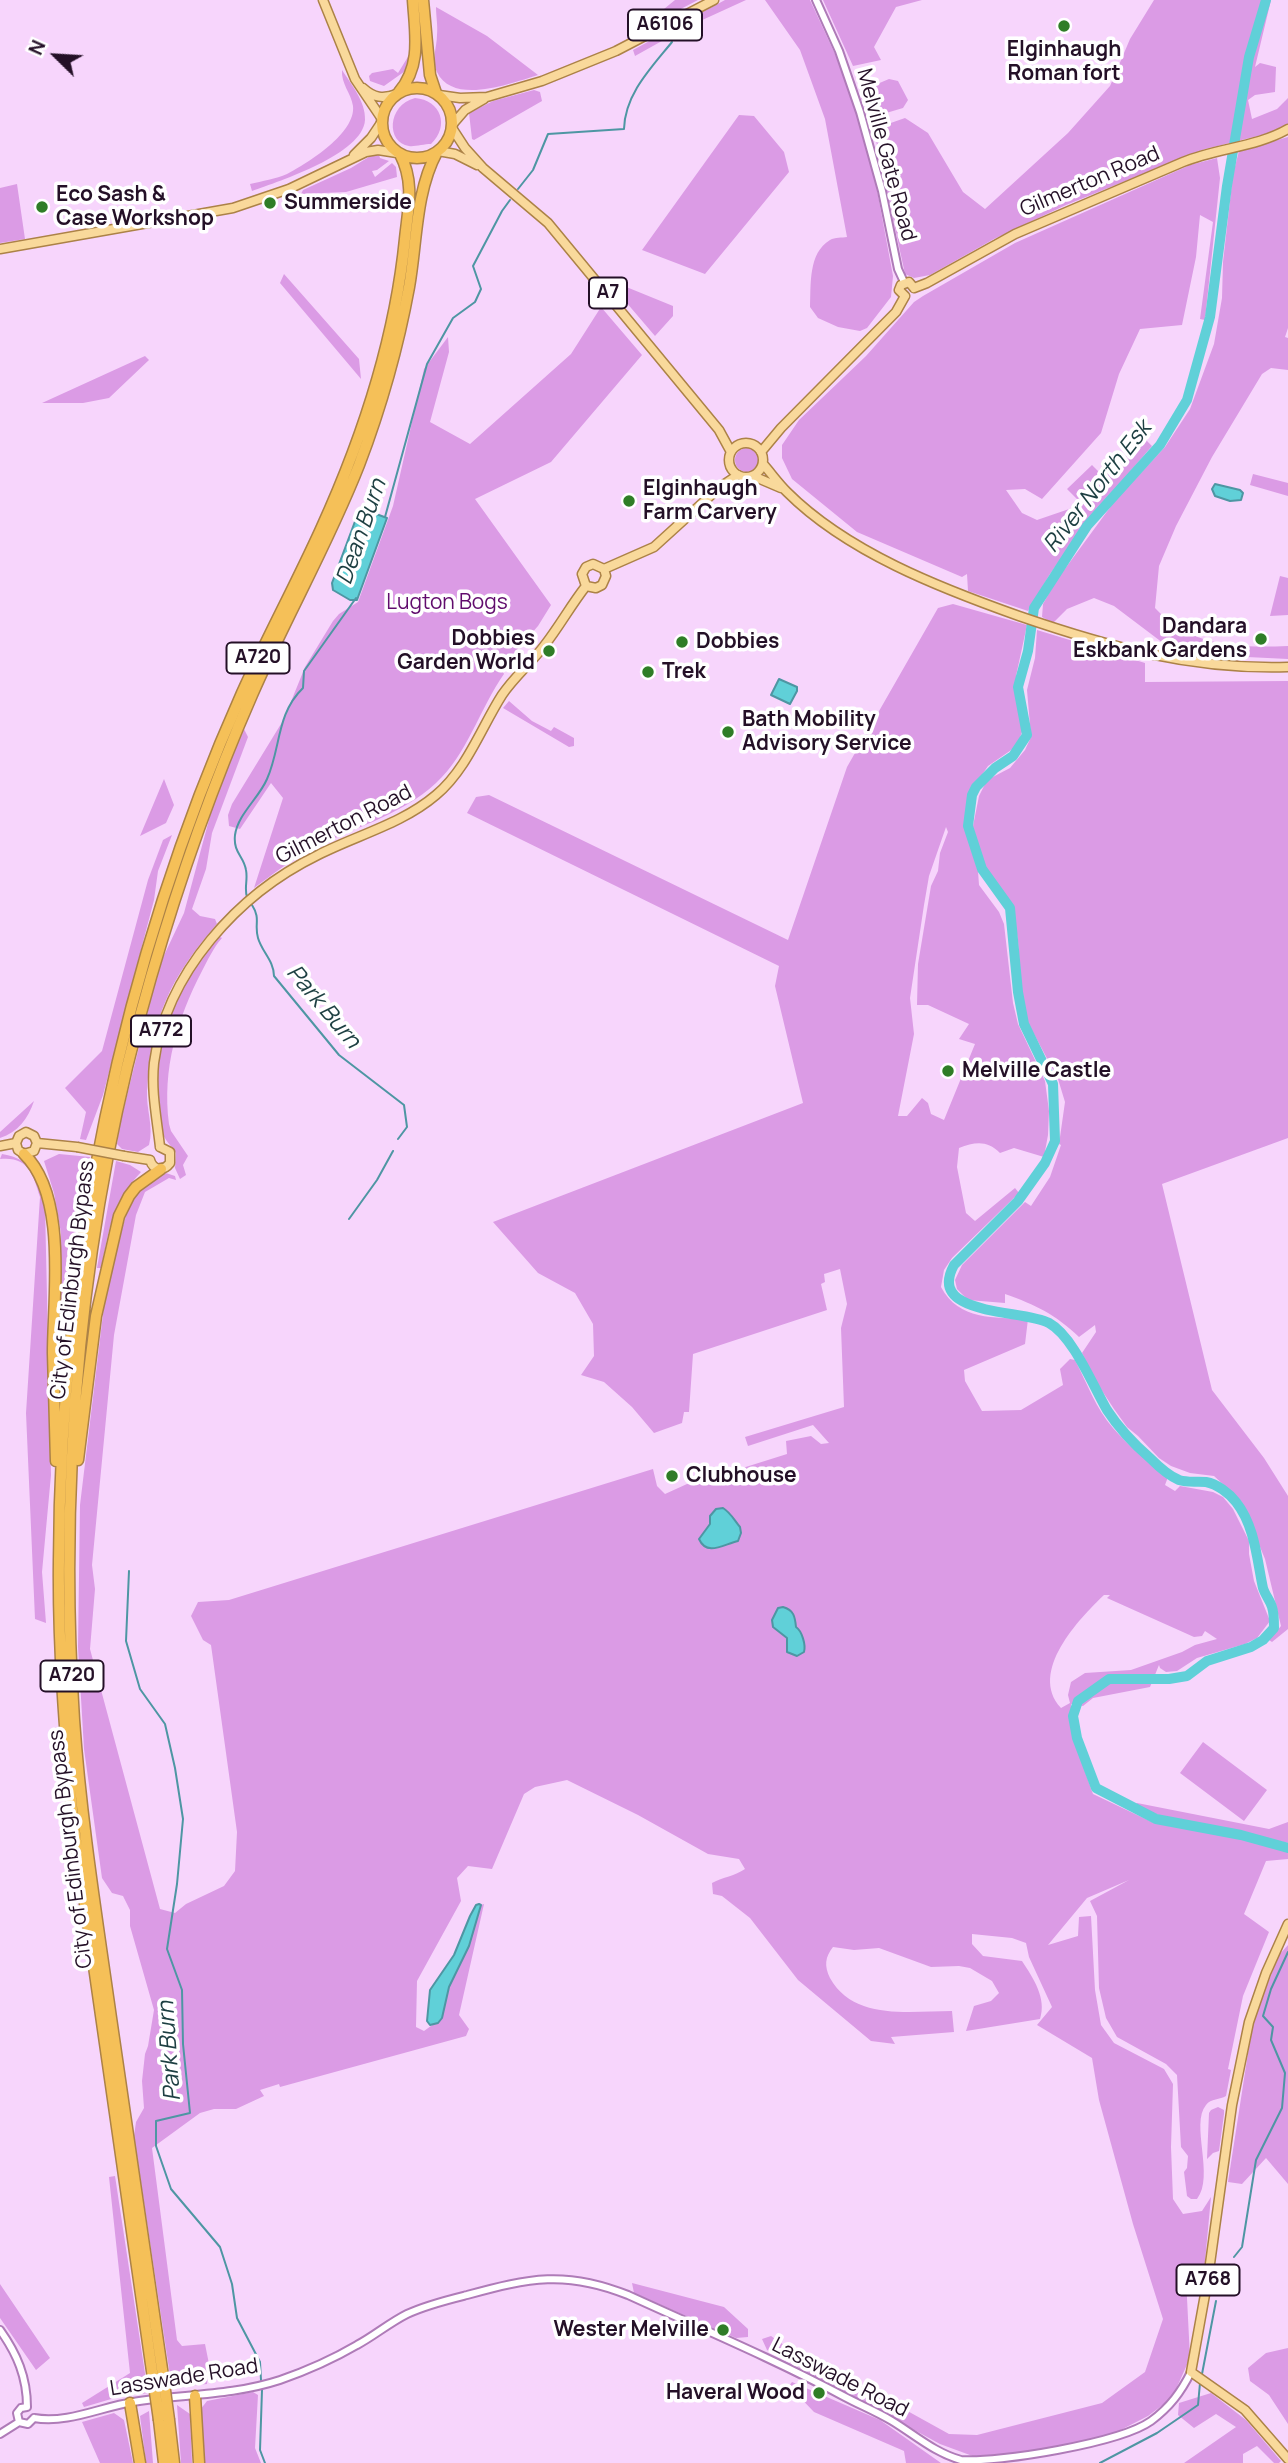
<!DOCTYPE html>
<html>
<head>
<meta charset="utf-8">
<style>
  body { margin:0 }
  #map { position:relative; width:1288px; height:2463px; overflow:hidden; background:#f7d5fc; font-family:Manrope,sans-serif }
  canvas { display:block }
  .north { position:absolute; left:21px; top:21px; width:70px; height:70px; -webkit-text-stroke:5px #fff; paint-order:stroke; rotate:294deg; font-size:19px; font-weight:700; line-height:28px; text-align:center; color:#241027 }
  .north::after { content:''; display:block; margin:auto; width:24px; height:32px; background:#241027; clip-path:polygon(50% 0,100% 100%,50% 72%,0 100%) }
</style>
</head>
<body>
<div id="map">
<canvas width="1288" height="2463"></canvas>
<div class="north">N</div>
</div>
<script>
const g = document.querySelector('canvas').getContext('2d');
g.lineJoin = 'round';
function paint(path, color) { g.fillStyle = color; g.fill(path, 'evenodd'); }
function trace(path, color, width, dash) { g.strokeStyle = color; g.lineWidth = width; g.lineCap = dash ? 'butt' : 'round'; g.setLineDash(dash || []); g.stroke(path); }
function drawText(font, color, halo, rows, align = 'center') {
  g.font = font + ' Manrope,sans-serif'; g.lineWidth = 7; g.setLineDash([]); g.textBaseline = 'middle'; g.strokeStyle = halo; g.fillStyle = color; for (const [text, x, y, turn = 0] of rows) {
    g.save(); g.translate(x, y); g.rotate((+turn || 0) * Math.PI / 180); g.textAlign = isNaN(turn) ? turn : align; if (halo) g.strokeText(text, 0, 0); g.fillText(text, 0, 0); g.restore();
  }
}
paint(new Path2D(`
  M675,0H698L650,25L648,22Z
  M725,0H746L687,27L635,56L633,50Z
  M765,0H810L841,67L872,163L893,276L891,297L867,328L860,331L838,327L818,318L810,307C811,285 808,253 830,240C835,237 842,238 847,237L825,119L800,50Z
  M823,0H922L896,7L874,47L881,60L853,66Z
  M1154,0H1271L1255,67L1260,63L1276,67L1275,92L1255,95L1248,100L1252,119L1277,109L1288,98V124L1278,131L1205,149L1066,205L994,239L930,275L914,278L905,274L875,136L885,125L905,118L928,133L963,192L985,209L1068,133L1110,86L1130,39Z
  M436,7L487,36L538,75C512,83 453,106 437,72C431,61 437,47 437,35C438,26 436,16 436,7Z
  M411,52L408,69L384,86L370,81L369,76L372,73L393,69L398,73Z
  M342,70C351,84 366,102 365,120C363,154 280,181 252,191L250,184C262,181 276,179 287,174C308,163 356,133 353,106C351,93 341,84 342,70Z
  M889,79L898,81L908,100L903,108L876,116L867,111L861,98L863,90Z
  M534,90L540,92L542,101L474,140L472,139L469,113L493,101Z
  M415,98C441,100 450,126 431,144C424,144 414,147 409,146C386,143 387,105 415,98Z
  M739,115L754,116L784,152L789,172L705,274L642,250Z
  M1288,137V328L1285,337L1288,338V370L1271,368L1262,374L1212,457L1176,526L1159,566L1155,608C1191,647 1238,648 1288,646V659L1206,655L1168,642L1163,643L1114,606L1094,598L1067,609L1053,623L1042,617L1043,604L1056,581L1114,502L1165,447L1190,409L1214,344L1222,298L1223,262L1233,174L1239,151Z
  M372,155H379L380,158L389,161L377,170L372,171L375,177L392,163L396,167L397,177L346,192L301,194L303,190L351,168Z
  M1217,158L1220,178L1205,320L1200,319L1213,222L1200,215L1196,257L1182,325L1140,329L1119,374L1101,433L1042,499L1025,489L1006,490L1022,513L1037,520L1075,507L1080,502L1067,489L1092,465L1104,477L1108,468L1147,441L1152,446L1086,523L1050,574L1028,611L968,591L967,574L962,577L857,532L792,479L782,458V445L799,420L866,356L914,302L923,296L1015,243L1190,165Z
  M17,184L25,239L0,243V188Z
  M284,274L359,359L361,379L280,283Z
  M619,284L673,306V316L655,336L614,288Z
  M601,307L642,355L551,462L475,499L551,605L538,626L501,668L504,674C480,708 467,755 436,783C401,816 349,829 308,851C289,861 272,875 254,888L283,798L271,783L240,829L229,826L228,815L232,804L284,719L305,667L333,621L339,614L358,602L393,506L424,369L448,337L449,352L430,422L470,444L571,354Z
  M145,356L149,360L109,398L83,403H42Z
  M735 460a12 12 0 1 1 24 0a12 12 0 1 1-24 0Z
  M1253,474L1288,483V496L1250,485Z
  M1280,576L1288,578V615L1270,616Z
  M953,604L1027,625L1016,676L1017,695L1024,726L1017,746L988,766L969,794L965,830L978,871L979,885L999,912L1004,924L1013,1003L1018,1024L1045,1081L1049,1111L1048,1135L1044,1157L1014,1148L1000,1153C987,1140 975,1142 959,1148L957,1167L966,1213L975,1221L1015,1188L1019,1193L952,1258L944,1270L941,1287C959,1321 994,1317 1028,1319L1025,1344L964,1370L965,1381L982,1411L1021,1410L1063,1385L1060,1369L1070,1359L1075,1360C1087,1383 1096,1409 1113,1428C1129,1446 1148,1462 1168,1477L1165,1485L1175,1491L1180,1486L1213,1492L1223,1497L1233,1509L1249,1541V1554L1254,1581L1270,1621L1257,1638L1245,1644L1197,1658L1177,1671L1166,1672L1160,1668L1159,1665L1150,1687L1093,1698L1083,1706L1071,1704C1070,1735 1083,1764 1093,1794L1154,1823L1236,1837L1288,1852V1859L1266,1861L1244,1914L1269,1932L1243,1996L1228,2069L1231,2070L1226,2096C1220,2100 1211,2098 1206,2105C1190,2124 1215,2176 1197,2199H1191L1187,2196L1184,2172L1187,2168L1188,2156L1181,2147L1177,2075L1166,2064L1117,2037L1106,2018L1099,1988L1097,1916L1090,1901L1129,1880L1087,1898L1048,1945L1078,1936L1079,1917L1091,1916L1095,1990L1101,2025L1114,2043L1164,2069L1173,2084L1171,2147L1173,2199L1183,2214L1202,2211L1211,2197L1204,2272L1186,2278L1190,2358L1172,2398L1148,2416L1109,2436L1010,2456L978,2458L940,2444L767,2350L762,2339L771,2336L818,2369L866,2388L949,2434L977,2435L1102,2403L1145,2372L1163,2319L1133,2224L1099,2100L1092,2058L1037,2025L1052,2007L1029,1957L1026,1943L1012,1938L972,1934V1944L983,1956L1022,1961C1033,1978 1047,1998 1040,2019L966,2031L974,2006L991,2001L999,1993L992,1981L970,1968L959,1966L931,1967L879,1948L854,1950L833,1947C825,1957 824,1966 830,1978C854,2021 910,2011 952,2011L954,2032L891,2037L895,2044L871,2041L798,1980L750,1918L722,1896L713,1894L712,1883C723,1877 735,1876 745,1869L739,1859L708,1854L638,1815L567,1780L535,1787L524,1794L492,1869L468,1866L457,1878L461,1901L417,1981L416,2027L424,2031L442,2018L449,1987L469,1946L481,1905L484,1904L459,2015L469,2029L466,2036L280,2087L279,2084L260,2090L264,2096L236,2109H214L200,2113L152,2148L177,2340L182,2346L205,2344L209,2364L207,2384L178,2387L171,2382L134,2136L136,2122L144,2108L142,2081L145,2054L148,2046L154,2010L130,1926V1910L123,1896L112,1893L102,1878L84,1749L78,1647L80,1505L104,1306L122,1229L128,1209L142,1187L166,1173L175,1176L176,1180L169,1178L145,1192L136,1215L114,1335L92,1565L95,1589L90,1649L160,1909L175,1913L186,1904L224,1886L235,1871L237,1832L211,1645L203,1640L191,1616L198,1602L229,1600L653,1469L657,1486L665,1494L698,1479L714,1477L787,1454L786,1441L811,1436L821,1444L829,1443L813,1425L748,1446L745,1437L844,1407L841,1328L847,1304L840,1269L824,1274L825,1282L821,1284L827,1310L693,1354L689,1412H684L682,1423L654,1433L632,1407L604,1382L581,1375L594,1356L593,1324L575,1293L538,1273L493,1222L803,1103L775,986L779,966L467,813L476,797L489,795L788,940L847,767L938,608ZM946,827L948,832L940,853L938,871L931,886L918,964L917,1005H928L969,1024L959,1039L975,1044L944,1120L931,1114L928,1103L922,1098L907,1116H898L914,1034L910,998L924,905L929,876ZM1104,1595H1110L1107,1598L1194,1637L1202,1636L1205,1631L1217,1639L1195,1645L1182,1652L1131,1670L1085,1673L1071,1682L1068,1695L1070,1703L1061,1708C1028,1672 1079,1619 1104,1595Z
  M1037,630L1145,663V682L1288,681V1138L1162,1184L1212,1390L1264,1458L1288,1496V1629L1272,1642L1269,1640L1281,1626L1265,1559L1241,1501L1214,1476L1190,1473L1171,1466L1159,1458L1138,1436L1127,1427L1114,1409L1095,1380L1082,1353L1096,1332L1095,1325L1079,1337C1055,1314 1036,1305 1005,1294V1303L968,1300L957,1289L955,1280L962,1265L1025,1202L1031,1206L1050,1177L1061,1145L1059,1144L1065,1102L1058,1079L1027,1021L1021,994L1018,941L1013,906L985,867L976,846L973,826L979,796L987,780L1010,768L1025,750L1031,737L1027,690L1035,658Z
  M509,701L532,721L551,731L554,727L574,738V746L569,747L503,708Z
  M244,729L248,737L212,833L206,869L192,909L200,916L215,919L217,924C169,979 152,1017 147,1091C146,1109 154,1127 149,1145L138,1152L122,1149L117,1144L119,1128L159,966L184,913L214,801Z
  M164,779L174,805L166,823L140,836Z
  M172,835L158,871L154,900L103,1095L86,1140L80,1139L86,1112L65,1088L102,1051L148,880L163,840Z
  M220,937L222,938C213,948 208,960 202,971C177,1019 162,1069 169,1124L171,1131L188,1156L183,1165L186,1175L180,1179L175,1168L176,1153C171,1145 164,1140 162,1131C159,1122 159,1112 158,1104C152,1052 169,1004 199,962C205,953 212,944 220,937Z
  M34,1101C28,1119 18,1132 0,1138V1132Z
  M2,1154C36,1160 38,1178 45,1207L51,1475L42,1572L46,1623L35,1619L26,1413L40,1197C33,1174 28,1156 0,1159Z
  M59,1154L90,1157L73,1257L63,1343L58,1342L61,1233L54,1193L44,1161Z
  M116,1161L130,1165L141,1172C111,1204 110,1227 101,1268H97Z
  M1203,1742L1267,1790L1244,1821L1180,1773Z
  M1137,1803L1269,1829L1288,1822V1843L1159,1815L1134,1806Z
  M1288,1945V2184L1266,2158L1242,2184L1228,2182L1253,2021L1279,1955Z
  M1218,2107L1224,2110V2114L1219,2151L1213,2153L1207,2159L1209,2113L1211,2110Z
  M115,2176L148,2393L118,2397L84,2407L82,2403L130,2373L109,2177Z
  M632,2283L724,2307L748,2329V2337L736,2338L634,2293Z
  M0,2284L50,2358L36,2370L0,2318Z
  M1288,2348V2424L1269,2395L1250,2381L1248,2368L1266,2353Z
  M792,2382L880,2420L941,2463H906L904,2451L814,2412L789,2386Z
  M253,2392L258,2395L255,2448L261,2463H203L200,2410L207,2401Z
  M1211,2393L1246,2420L1281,2461L1279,2463H1274L1257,2446L1243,2454V2463H1184L1236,2427L1216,2414L1194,2428L1178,2415L1179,2403Z
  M177,2405L190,2414L192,2463H181Z
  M149,2411L153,2463H146L140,2416Z
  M114,2413L124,2420L133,2463H100L82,2422Z`), '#db9be5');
const water = new Path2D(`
  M1215,484L1240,490L1243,493L1241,500L1230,501L1215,496L1212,489Z
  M360,508L387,518L357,600H350L333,590L332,583Z
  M779,679L797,687V691L790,704L771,695Z
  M723,1508C731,1513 734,1520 740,1527L741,1533L738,1541C724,1544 707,1557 699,1539L710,1524V1516L716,1509Z
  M783,1607C794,1610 795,1617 796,1627C802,1631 806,1645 804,1652L797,1656L787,1652V1638L773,1627L772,1620L778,1608Z
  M479,1904L481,1905L469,1946L449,1987L442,2018L438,2023L430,2025L427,2021L430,1990L454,1955L470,1916L476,1905Z`);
paint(water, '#60d0d8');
trace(water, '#4e96a3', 2);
trace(new Path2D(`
  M518,189L533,170L548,134L624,129C625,94 651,68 672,42
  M385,517L427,364L453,318L475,302L481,289L473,266L502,211L510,200
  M247,897C244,888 248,880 246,870C244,856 233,853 235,835C238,814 259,798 267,779C281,748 276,714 303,688L304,671L356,598
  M252,905C261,919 254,924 258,938C262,952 274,961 274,976L339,1055L404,1105L407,1127L398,1139
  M349,1219L377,1180L393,1151
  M129,1571L126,1641L140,1689L165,1724L175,1768L183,1819L177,1884L167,1949L182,1990L183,2044L190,2113L156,2121V2146L171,2189L220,2247L232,2284L237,2318L260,2362L261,2380
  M1234,2257L1242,2247L1256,2160L1282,2108L1285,2073L1271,2040L1273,2027L1263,2016L1271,1989L1288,1952
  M1202,2374L1216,2301
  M262,2390L260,2450L265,2463
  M1100,2463L1157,2433L1198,2405L1200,2383`), '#4e96a3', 2);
trace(new Path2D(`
  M1266,0L1249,57L1227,186L1210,317L1187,400L1160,445L1087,526L1034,608L1028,651L1018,687L1027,735L1013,756L995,768L976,787L972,795L968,826L982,869L1010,908L1018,992L1024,1024L1053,1084L1055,1141L1045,1163L1018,1201L954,1265C926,1317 1023,1309 1049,1323C1073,1336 1093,1386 1107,1410C1118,1427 1135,1445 1150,1458C1157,1465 1169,1476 1179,1480C1188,1483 1197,1481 1206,1482C1217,1484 1229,1493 1236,1502C1255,1526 1257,1560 1263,1588C1265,1595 1270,1600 1272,1607C1274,1613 1274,1621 1274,1628L1263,1640L1251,1647L1207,1661L1187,1676L1169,1679H1109L1078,1701L1073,1716L1077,1738L1096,1788L1156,1819L1241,1835L1288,1848`), '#60d0d8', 10);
const minor = new Path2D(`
  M816,0L839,51L860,112L882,191L898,269L904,282
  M0,2330C17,2354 27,2377 27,2407
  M34,2418C67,2424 101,2407 133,2402C182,2394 231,2396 280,2380C306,2371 333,2359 357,2345C374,2336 389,2323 407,2314C426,2305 447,2300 467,2295C529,2278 566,2270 628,2295C700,2328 774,2359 845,2397C860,2405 877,2412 892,2421C915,2435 935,2453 961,2460C998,2463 1120,2443 1151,2421C1170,2407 1181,2392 1191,2372
  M19,2422L17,2413L21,2408L27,2407
  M19,2422L28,2424L34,2418
  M0,2434L19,2422`);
const major = new Path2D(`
  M323,0L355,79L382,119
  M363,88C374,98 383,99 397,94
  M439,95L460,98L487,97L542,81L616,51L714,0
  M452,125L465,110L484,99
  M452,128L465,148L483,168L548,223L719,430L731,452
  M438,151L455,154L477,165
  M354,155L371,138L381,123
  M0,249L233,208L289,189L366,152L378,150L397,153
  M914,288L927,283L1015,234L1183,162C1217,148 1257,147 1288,129
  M905,296L899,290L901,285L909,282L914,288
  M729 460a17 17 0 1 1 34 0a17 17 0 1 1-34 0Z
  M761,452L781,428L896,312L905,296
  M763,464C771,473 778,483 787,492C847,552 940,588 1019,616C1109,647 1192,670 1288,667
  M753,476L781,488
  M604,569L654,547L720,487L738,475
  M586,586L582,574L586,567L593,564L604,569
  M586,586L596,588L602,585L606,576L604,569
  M16,1143L18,1150L24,1154L34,1151L37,1143
  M16,1143L19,1136L26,1132L34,1136L37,1143
  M37,1143L77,1147
  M0,1146L16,1143
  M160,1147C157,1119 151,1092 154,1063C166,973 238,894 318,855C357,835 402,824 436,795C467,769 481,728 502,695C514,677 531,663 544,646C559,627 571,605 586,586
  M124,1156L150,1160
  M150,1160C153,1170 163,1172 170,1163V1152L160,1147
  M1288,1924L1266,1973L1249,2022L1232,2105L1208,2278L1191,2372L1245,2410L1288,2459`);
const highway = new Path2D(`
  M423,0L430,75L436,93
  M382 123a35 35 0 1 1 70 0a35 35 0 1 1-70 0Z
  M399,92C422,65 415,33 413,0
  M24,1154C68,1196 53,1297 53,1353C54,1389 55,1425 56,1461
  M78,1460L96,1316L119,1216L129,1196L136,1187L161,1169
  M164,2383C146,2261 129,2139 111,2018C97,1919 81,1820 74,1720C58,1471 81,1217 151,977C179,881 212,786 252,695C286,617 328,544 359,465C381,407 398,347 409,287C417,243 415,193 437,152
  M154,2385L73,1820C65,1734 58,1647 59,1561C60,1264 121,964 242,693C267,638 296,584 321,529C363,437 395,340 405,239C408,209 415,183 400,154
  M195,2396L199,2463
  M130,2403L140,2463
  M159,2420L164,2463
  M169,2420L174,2463`);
trace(minor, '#af7bb8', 10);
trace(major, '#ac8247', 11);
trace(highway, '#ac8247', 13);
trace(minor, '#fff', 6);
trace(major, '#f9d99b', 8);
trace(highway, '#f5c058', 10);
const majorBridge = new Path2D(`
  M77,1147L124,1156`);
const highwayBridge = new Path2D(`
  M164,2383L169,2420
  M154,2385L159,2420`);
trace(majorBridge, '#ac8247', 11, []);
trace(highwayBridge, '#ac8247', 13, []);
trace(majorBridge, '#f9d99b', 8);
trace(highwayBridge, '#f5c058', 10);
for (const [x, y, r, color] of [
  [1064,26,7,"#2f7d27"],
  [270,203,7,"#2f7d27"],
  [42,207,7,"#2f7d27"],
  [629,501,7,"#2f7d27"],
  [1261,639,7,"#2f7d27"],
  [682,642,7,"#2f7d27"],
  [549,651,7,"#2f7d27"],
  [648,672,7,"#2f7d27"],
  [728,732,7,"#2f7d27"],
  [948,1071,7,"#2f7d27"],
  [672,1476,7,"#2f7d27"],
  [723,2330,7,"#2f7d27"],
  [819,2393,7,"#2f7d27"]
]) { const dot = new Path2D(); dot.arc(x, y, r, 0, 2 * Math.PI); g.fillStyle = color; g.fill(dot); trace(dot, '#fff', 2.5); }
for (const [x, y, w] of [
  [665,25,74],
  [608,293,38],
  [258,658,63],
  [161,1031,60],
  [72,1676,63],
  [1208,2280,63]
]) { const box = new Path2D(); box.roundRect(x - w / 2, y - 15.5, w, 31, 5); g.fillStyle = '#fff'; g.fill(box); trace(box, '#241027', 2); }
drawText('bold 19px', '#241027', null, [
  ["A6106",665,25],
  ["A7",608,293],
  ["A720",258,658],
  ["A772",161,1031],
  ["A720",72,1676],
  ["A768",1208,2280]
]);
drawText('bold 21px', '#241027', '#fff', [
  ["Elginhaugh",1064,50,"center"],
  ["Roman fort",1064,74,"center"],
  ["Eco Sash &",56,195],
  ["Case Workshop",56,219],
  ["Summerside",284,203],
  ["Elginhaugh",643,489],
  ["Farm Carvery",643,513],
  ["Dandara",1247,627,"right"],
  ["Eskbank Gardens",1247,651,"right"],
  ["Dobbies",535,639,"right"],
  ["Garden World",535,663,"right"],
  ["Dobbies",696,642],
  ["Trek",662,672],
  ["Bath Mobility",742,720],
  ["Advisory Service",742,744],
  ["Melville Castle",962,1071],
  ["Clubhouse",686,1476],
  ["Wester Melville",709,2330,"right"],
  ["Haveral Wood",805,2393,"right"]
], 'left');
drawText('21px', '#241027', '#fff', [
  ["Melville Gate Road",886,155,75],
  ["Gilmerton Road",1090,182,-23],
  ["Gilmerton Road",344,825,-27],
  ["City of Edinburgh Bypass",73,1280,-83],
  ["City of Edinburgh Bypass",71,1849,-97],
  ["Lasswade Road",184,2378,-9],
  ["Lasswade Road",840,2378,27]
]);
drawText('21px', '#610c6d', '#fff', [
  ["Lugton Bogs",447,603]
]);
drawText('italic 23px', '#1d3f42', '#fff', [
  ["River North Esk",1098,487,-52],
  ["Dean Burn",362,532,-71],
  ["Park Burn",323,1007,50],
  ["Park Burn",170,2051,-94]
]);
</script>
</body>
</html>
